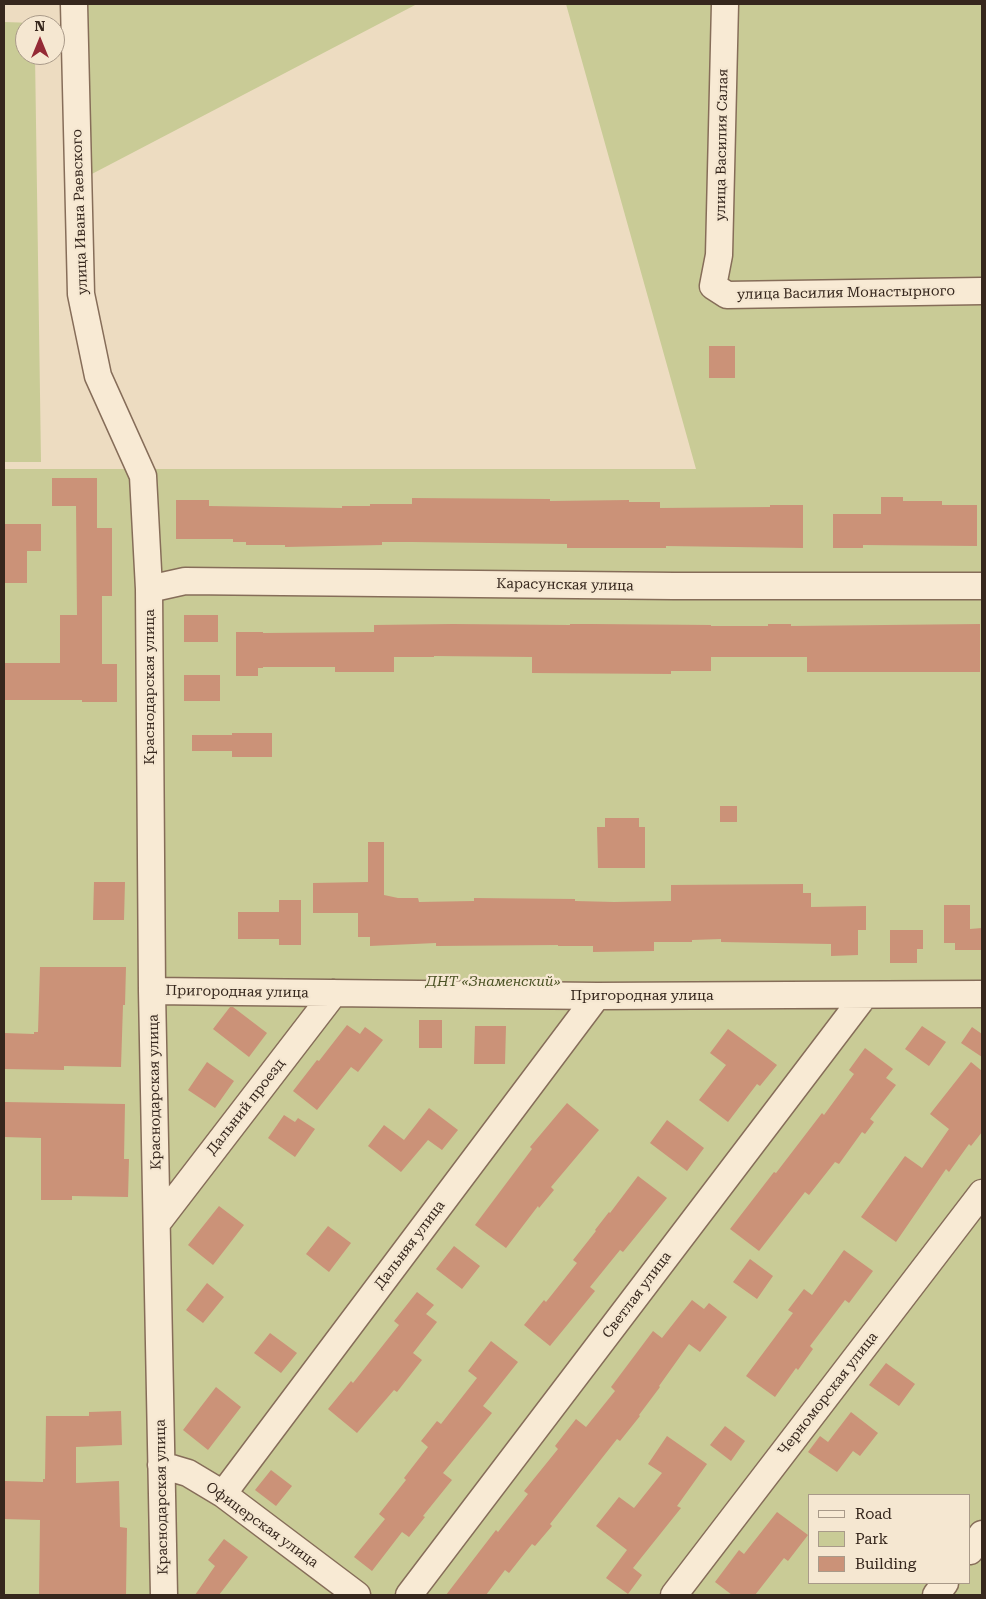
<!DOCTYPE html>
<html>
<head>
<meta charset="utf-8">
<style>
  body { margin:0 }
  #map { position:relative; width:986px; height:1599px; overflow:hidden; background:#eddcc1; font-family:"Roboto Serif",serif }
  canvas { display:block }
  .frame { position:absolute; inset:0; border:5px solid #36271d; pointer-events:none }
  .legend { position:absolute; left:808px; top:1494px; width:162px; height:90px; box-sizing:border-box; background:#f5e7d1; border:1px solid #a99a89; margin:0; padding:6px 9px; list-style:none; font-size:15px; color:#36271d }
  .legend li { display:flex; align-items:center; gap:10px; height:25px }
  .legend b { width:25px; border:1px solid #a99a89 }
  .north { position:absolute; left:15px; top:15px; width:50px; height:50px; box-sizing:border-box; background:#f5e7d1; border:1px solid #a99a89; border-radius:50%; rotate:0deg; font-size:14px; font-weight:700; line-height:20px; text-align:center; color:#36271d }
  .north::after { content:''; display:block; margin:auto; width:18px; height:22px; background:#942a35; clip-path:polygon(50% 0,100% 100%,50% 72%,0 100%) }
</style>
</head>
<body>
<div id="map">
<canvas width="986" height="1599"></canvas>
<div class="frame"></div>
<ul class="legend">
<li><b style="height:6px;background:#f8ead4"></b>Road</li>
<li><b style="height:14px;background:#c9cb96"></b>Park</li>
<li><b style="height:14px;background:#cb9278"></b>Building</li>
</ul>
<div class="north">N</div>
</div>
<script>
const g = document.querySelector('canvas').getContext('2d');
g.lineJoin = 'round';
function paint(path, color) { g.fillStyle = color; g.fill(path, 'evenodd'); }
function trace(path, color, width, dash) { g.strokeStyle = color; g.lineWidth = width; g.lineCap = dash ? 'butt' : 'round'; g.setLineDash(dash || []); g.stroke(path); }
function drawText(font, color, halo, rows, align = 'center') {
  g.font = font + ' "Roboto Serif",serif'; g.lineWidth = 4.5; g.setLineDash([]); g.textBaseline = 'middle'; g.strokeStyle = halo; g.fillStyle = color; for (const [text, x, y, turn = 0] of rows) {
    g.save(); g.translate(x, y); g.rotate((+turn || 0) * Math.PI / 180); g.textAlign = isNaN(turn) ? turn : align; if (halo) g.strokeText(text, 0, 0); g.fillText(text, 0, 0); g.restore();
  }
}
paint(new Path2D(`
  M65,4H417L67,187Z
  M566,4H982V1595H4V469H696ZM810,1495H970V1583H810Z
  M4,22L34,23V25H25V55H35L41,462H4Z`), '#c9cb96');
paint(new Path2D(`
  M709,346H735V378H709Z
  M52,478H97V528H112V596H102V664H117V702H82V700H4V663H60V615H77L76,506H52Z
  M881,497H903V501H942V505H977V546L863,545V548H833V514H881Z
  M412,498L550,499V501L629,500V502H660V508L770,507V505H803V548L666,546V548H567V544L412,542H382V545L285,547V545H246V542H233V539H176V500H209V506L342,508V506H370V504H412Z
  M4,524H41V551H27V583H4Z
  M184,615H218V642H184Z
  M452,624L570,625V624H592L711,625V626H768V624H791V626L980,624V672H807V657H711V671H671V674L532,673V657L434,656V657H394V672H335V667H263V668H258V676H236V632H263V633L374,632V625Z
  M184,675H220V701H184Z
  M232,733H272V757H232V751H192V735H232Z
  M720,806H737V822H720Z
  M605,818H639V827H645V868H598L597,827H605Z
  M368,842H384V895L398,898H418L419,902L474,901V898L575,899V901L614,902L671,901V885L803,884V893H811V907L866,906V930H858V955L831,956V944L721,942V939L692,940V942H654V951L593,952V946H558V945L436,946V943L370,946V937H358V913H313V883L368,882Z
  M94,882H125L124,920H93Z
  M279,900H301V945H279V939H238V912H279Z
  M944,905H970V929L982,928V950H955V943H944Z
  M890,930H923V949H917V963H890Z
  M40,967H126L125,1005H123L121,1067L64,1066V1070L4,1069V1033L34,1034V1032H38Z
  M230,1007H233L267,1033L249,1057L213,1029Z
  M419,1020H442V1048H419Z
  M347,1025L360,1034L365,1027L383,1040L358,1072L351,1067L317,1110L293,1091L317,1060L319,1061Z
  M475,1026H506L505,1064H474Z
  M922,1026L946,1042L929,1066L905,1049Z
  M972,1027L982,1034V1057L961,1043Z
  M728,1029L777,1065L760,1086L757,1084L728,1122L699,1100L726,1065L710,1053Z
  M865,1048L893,1069L886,1078L896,1085L870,1119L874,1122L865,1134L862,1132L839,1164L835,1162L809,1195L805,1192L759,1251L730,1229L774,1172L776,1173L822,1113L824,1115L854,1074L849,1070Z
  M207,1062L234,1081L215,1108L188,1090Z
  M971,1062L982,1071V1132L971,1146L969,1144L949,1172L946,1169L896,1242L861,1217L905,1156L922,1168L949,1129L930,1114Z
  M4,1102L125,1104L124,1159H129L128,1197L72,1196V1200H41V1138L4,1137Z
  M567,1103L599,1130L551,1187L554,1190L539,1208L538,1206L506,1248L475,1225L532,1149L530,1147Z
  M429,1108L458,1130L442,1150L428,1140L401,1172L368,1146L384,1125L404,1140Z
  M284,1115L295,1122L298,1118L315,1129L295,1157L268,1138Z
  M667,1120L704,1148L687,1171L650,1143Z
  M638,1176L667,1198L623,1252L620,1250L590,1287L595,1291L550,1346L524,1325L544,1300L546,1302L577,1263L573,1260L596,1231L595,1230L609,1212L610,1213Z
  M219,1206L244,1225L213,1265L188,1245Z
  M328,1226L351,1243L329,1272L306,1254Z
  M454,1246L480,1266L462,1289L436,1269Z
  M844,1250L873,1271L849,1303L845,1300L810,1346L813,1349L798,1370L796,1368L775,1397L746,1376L793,1313L788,1310L804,1289L812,1295Z
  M750,1259L773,1276L757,1299L733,1282Z
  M207,1283L224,1297L203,1323L186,1310Z
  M417,1292L434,1305L426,1314L437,1322L413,1353L422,1360L397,1392L394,1390L357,1433L328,1409L351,1381L353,1383L399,1325L394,1321Z
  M692,1300L704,1309L709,1303L727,1317L700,1352L689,1344L659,1386L660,1387L639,1415L640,1416L620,1441L617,1439L550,1524L552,1526L535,1546L532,1544L509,1573L505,1570L486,1595H446L496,1530L498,1532L528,1494L524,1491L558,1449L555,1446L576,1419L586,1427L615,1391L611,1387L653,1331L662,1338Z
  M270,1333L297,1353L281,1373L254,1353Z
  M491,1341L518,1362L483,1406L492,1413L443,1473L452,1480L423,1516L425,1517L409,1537L402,1532L372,1571L354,1557L385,1519L379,1514L406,1480L404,1478L428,1447L421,1441L437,1421L441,1424L477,1378L468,1371Z
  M886,1363L915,1384L899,1406L869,1385Z
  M216,1387L241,1407L208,1450L183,1430Z
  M121,1411L122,1445L76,1447V1483L119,1481L120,1527L127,1528L126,1595H39L40,1520L4,1519V1481L43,1482V1479H45L46,1416H89V1412Z
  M851,1412L878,1433L860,1456L853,1451L837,1472L808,1452L820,1436L828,1442Z
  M725,1426L745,1441L731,1461L710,1445Z
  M667,1436L707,1464L677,1506L681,1508L633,1568L642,1575L628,1594L606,1578L627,1550L596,1526L619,1497L634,1508L662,1473L648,1464Z
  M271,1470L292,1486L276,1506L255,1490Z
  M777,1512L808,1535L788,1561L784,1558L755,1595H732L715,1582L739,1550L744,1554Z
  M224,1539L248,1557L219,1595H195L215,1566L208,1560Z`), '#cb9278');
const minor = new Path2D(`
  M74,4L81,294L98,376L143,476L149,589L152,991L164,1595
  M725,4L719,255L713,286L727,295L982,291
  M149,589L185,581L674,586H982
  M152,991L597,996L982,994
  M158,1222L334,993
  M161,1465L188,1473L223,1494L357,1595
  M223,1494L597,996
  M970,1551L982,1534
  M409,1595L865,995
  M674,1595L982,1193
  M936,1595L945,1583`);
trace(minor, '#866d59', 29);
trace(minor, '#f8ead4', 26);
drawText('14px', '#36271d', '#f5e7d1', [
  ["улица Василия Салая",722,145,-89],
  ["улица Ивана Раевского",80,212,-92],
  ["улица Василия Монастырного",846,293,-1],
  ["Карасунская улица",565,585,1],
  ["Краснодарская улица",150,687,-90],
  ["Пригородная улица",237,992,1],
  ["Пригородная улица",642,996],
  ["Краснодарская улица",155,1092,-91],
  ["Дальний проезд",246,1107,-52],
  ["Дальняя улица",410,1245,-53],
  ["Светлая улица",637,1295,-53],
  ["Черноморская улица",828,1394,-52],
  ["Краснодарская улица",162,1497,-91],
  ["Офицерская улица",262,1525,36]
]);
drawText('italic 14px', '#4b5224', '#f5e7d1', [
  ["ДНТ «Знаменский»",493,982]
]);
</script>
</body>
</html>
